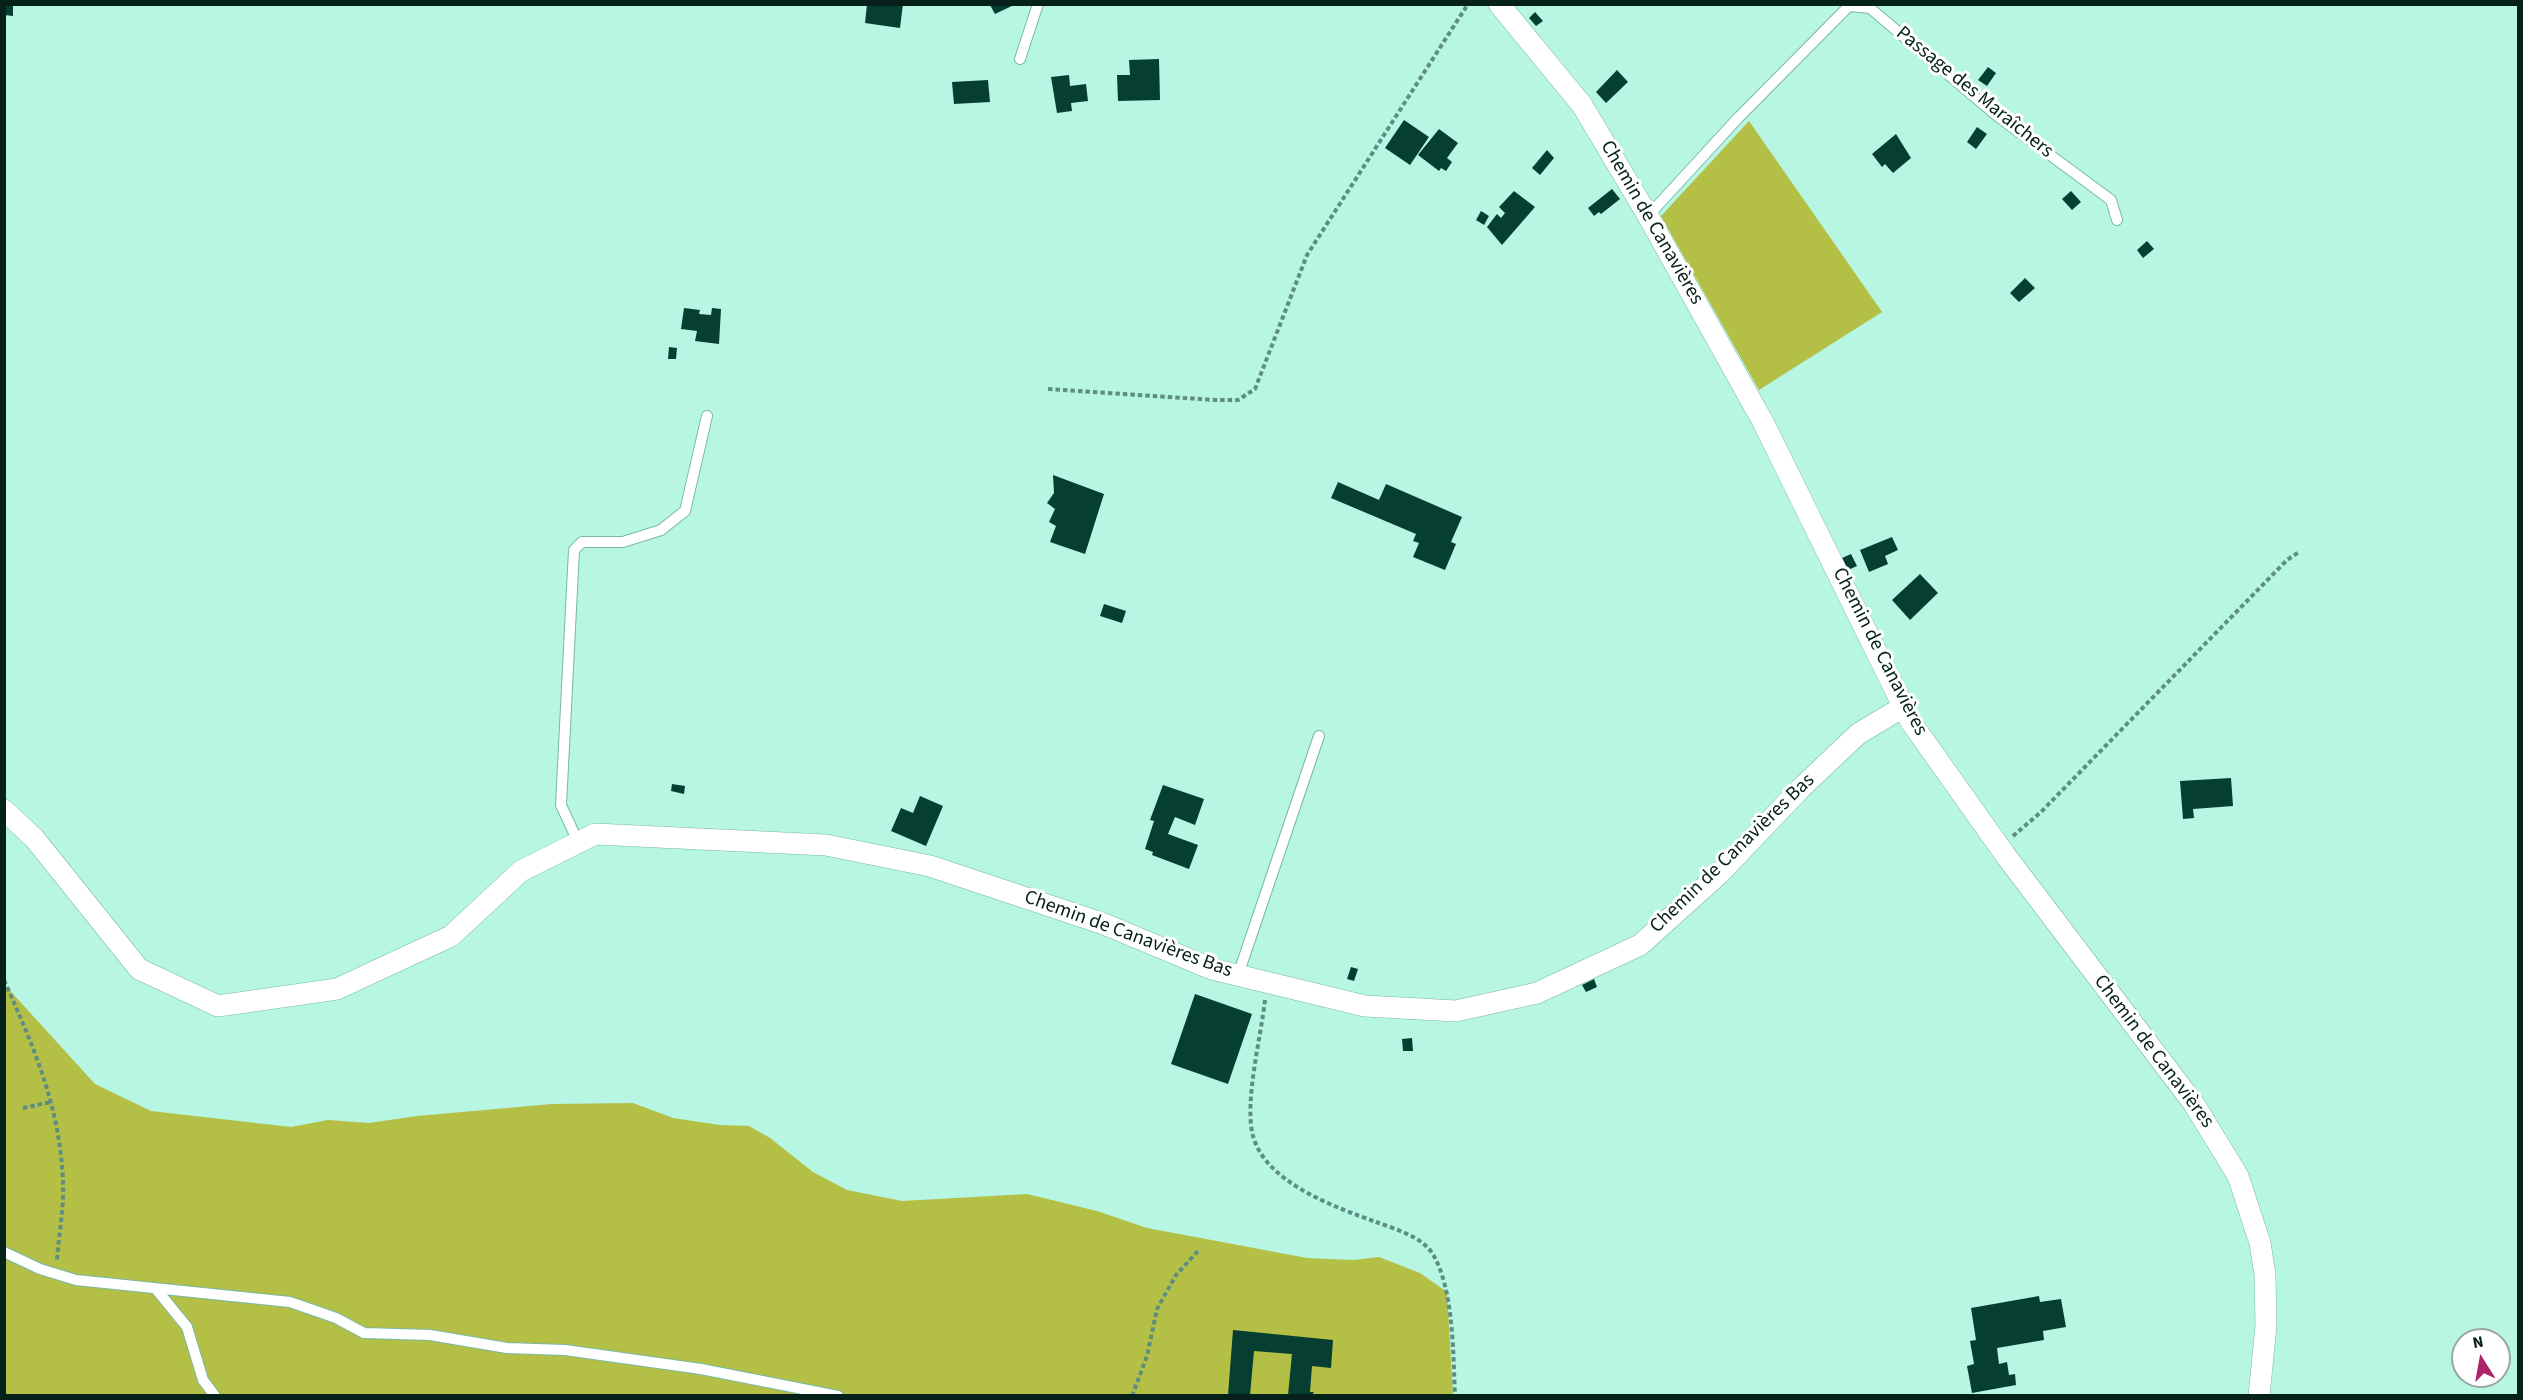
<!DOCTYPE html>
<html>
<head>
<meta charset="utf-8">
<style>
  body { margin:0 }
  #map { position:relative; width:2523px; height:1400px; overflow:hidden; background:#b6f6e3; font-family:"Source Sans 3",sans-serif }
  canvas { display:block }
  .frame { position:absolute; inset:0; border:6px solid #06201a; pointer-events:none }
  .north { position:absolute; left:2451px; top:1328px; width:60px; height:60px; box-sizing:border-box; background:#fff; border:2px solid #9ba6a3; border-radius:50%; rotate:349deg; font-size:16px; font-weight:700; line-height:24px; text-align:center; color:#06201a }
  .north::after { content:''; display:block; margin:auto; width:21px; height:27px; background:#ab246b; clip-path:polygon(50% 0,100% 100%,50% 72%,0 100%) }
</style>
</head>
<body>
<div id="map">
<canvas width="2523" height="1400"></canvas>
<div class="frame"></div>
<div class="north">N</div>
</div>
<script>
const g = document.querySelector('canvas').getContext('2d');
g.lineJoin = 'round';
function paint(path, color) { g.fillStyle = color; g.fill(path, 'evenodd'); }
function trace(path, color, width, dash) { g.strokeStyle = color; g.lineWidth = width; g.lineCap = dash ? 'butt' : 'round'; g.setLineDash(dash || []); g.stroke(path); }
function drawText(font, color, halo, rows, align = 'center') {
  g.font = font + ' "Source Sans 3",sans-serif'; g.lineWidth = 6; g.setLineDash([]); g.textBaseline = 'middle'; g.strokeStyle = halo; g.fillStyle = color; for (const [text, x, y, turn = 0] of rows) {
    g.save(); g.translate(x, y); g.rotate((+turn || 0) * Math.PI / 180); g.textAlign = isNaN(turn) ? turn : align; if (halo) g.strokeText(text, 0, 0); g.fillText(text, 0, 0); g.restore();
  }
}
paint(new Path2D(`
  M1749,121L1882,312L1759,390L1661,216Z
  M4,984L95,1084L151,1111L291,1127L328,1120L369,1123L417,1116L552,1104L633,1103L673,1118L720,1125L749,1126L770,1138L813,1172L847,1190L902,1201L1027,1194L1097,1211L1147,1228L1307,1258L1353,1260L1379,1257L1420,1273L1447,1292L1453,1395H5Z`), '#b4bf46');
paint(new Path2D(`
  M4,4H13V16L4,15Z
  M867,4H903L900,28L865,23Z
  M990,5H1014L995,14Z
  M1535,12L1543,21L1536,26L1529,18Z
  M1159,59L1160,100L1118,101L1117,75H1130L1129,60Z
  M1988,67L1996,73L1987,86L1978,80Z
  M1617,70L1628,82L1606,103L1596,92Z
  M1069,75L1070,86L1086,84L1088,101L1071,103L1072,111L1057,113L1051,77Z
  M988,80L990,102L954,104L952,82Z
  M1404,120L1429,137L1410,165L1385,148Z
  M1977,127L1987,134L1976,149L1967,142Z
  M1439,129L1458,143L1447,158L1452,162L1446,171L1441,168L1439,171L1418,155Z
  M1896,134L1911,158L1893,173L1885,164L1882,167L1872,154Z
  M1547,150L1554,158L1540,175L1532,168Z
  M1612,189L1620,199L1601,214L1599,212L1594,216L1588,208Z
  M1514,191L1535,207L1502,245L1487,227L1497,214L1501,218L1505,213L1499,207Z
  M2071,191L2081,202L2072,210L2062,199Z
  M1481,211L1489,216L1484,225L1476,220Z
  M2147,241L2154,249L2143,258L2137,250Z
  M2025,278L2035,288L2019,302L2010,293Z
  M684,308L700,310L699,314L711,315L712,308L721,309L719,344L695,341L697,331L681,329Z
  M669,347L677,348L676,359H668Z
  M1053,475L1104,494L1085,554L1050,542L1056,526L1049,522L1055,509L1047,503L1054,493Z
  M1338,482L1379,500L1386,484L1462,517L1451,542L1456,544L1445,570L1413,557L1419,543L1413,541L1416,534L1331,498Z
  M1892,537L1898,550L1885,556L1888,564L1869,572L1860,550Z
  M1851,554L1857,566L1848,570L1842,558Z
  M1920,574L1938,593L1910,620L1892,600Z
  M1104,604L1126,611L1122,623L1100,616Z
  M2231,778L2233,806L2193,809L2194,818L2183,819L2180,781Z
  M672,784L685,786L684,794L671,791Z
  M1163,785L1204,799L1195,825L1175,817L1168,834L1198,845L1189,869L1152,855L1153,852L1145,849L1154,821L1150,820Z
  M920,796L943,806L926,846L891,831L901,808L913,813Z
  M1351,967L1358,969L1354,981L1347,979Z
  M1594,979L1597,987L1586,992L1582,985Z
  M1195,994L1252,1014L1228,1084L1171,1064Z
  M1412,1038L1413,1051H1403L1402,1039Z
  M2039,1296L2040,1302L2061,1299L2066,1327L2043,1331L2044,1340L1997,1348L1999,1364L2007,1362L2009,1375L2015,1374L2016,1385L1972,1393L1967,1366L1974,1364L1970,1341L1976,1340L1971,1308Z
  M1233,1330L1333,1340L1331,1368L1312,1366L1310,1392H1314L1312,1395H1288L1292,1354L1254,1351L1250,1395H1228Z`), '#073e32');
const lane = new Path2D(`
  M1020,59L1038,4
  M1648,216L1738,118L1849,6L1870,8L1996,115L2111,200L2117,220
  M578,842L561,805L574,550L582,542H623L661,530L685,511L707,416
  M1238,975L1319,736
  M4,1252L40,1269L76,1280L290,1302L336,1318L364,1333L430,1335L507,1348L565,1350L701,1369L838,1396
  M156,1289L187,1327L203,1380L215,1396`);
const street = new Path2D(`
  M1499,4L1582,105L1648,216L1763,422L1911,722L2006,856L2194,1104L2238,1176L2260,1243L2265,1275L2266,1326L2259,1396
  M4,810L34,838L139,969L218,1006L337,989L451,936L521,871L595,834L826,845L930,866L1104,924L1212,969L1365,1006L1456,1011L1537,993L1640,945L1719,874L1801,788L1858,734L1903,707`);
trace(lane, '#79b8a6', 12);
trace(street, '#79b8a6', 22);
trace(new Path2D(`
  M1048,389L1215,400H1238L1255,389L1307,255L1468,4
  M2013,836L2041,812L2287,560L2299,552
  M4,980C34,1048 60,1106 63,1182C64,1208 59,1234 57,1260
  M1265,1000C1261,1037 1244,1102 1253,1136C1266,1183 1335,1207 1376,1222C1395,1229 1424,1237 1434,1256C1454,1293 1453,1354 1455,1396
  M23,1108L51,1102
  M1132,1396L1147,1356L1157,1309L1176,1275L1198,1251`), '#608d81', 4, [4.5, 3]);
trace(lane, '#fff', 10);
trace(street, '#fff', 21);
drawText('20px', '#06201a', '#fff', [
  ["Passage des Maraîchers",1974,93,39],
  ["Chemin de Canavières",1651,223,60],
  ["Chemin de Canavières",1879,652,63],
  ["Chemin de Canavières Bas",1733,854,-44],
  ["Chemin de Canavières Bas",1128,935,20],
  ["Chemin de Canavières",2153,1052,53]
]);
</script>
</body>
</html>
